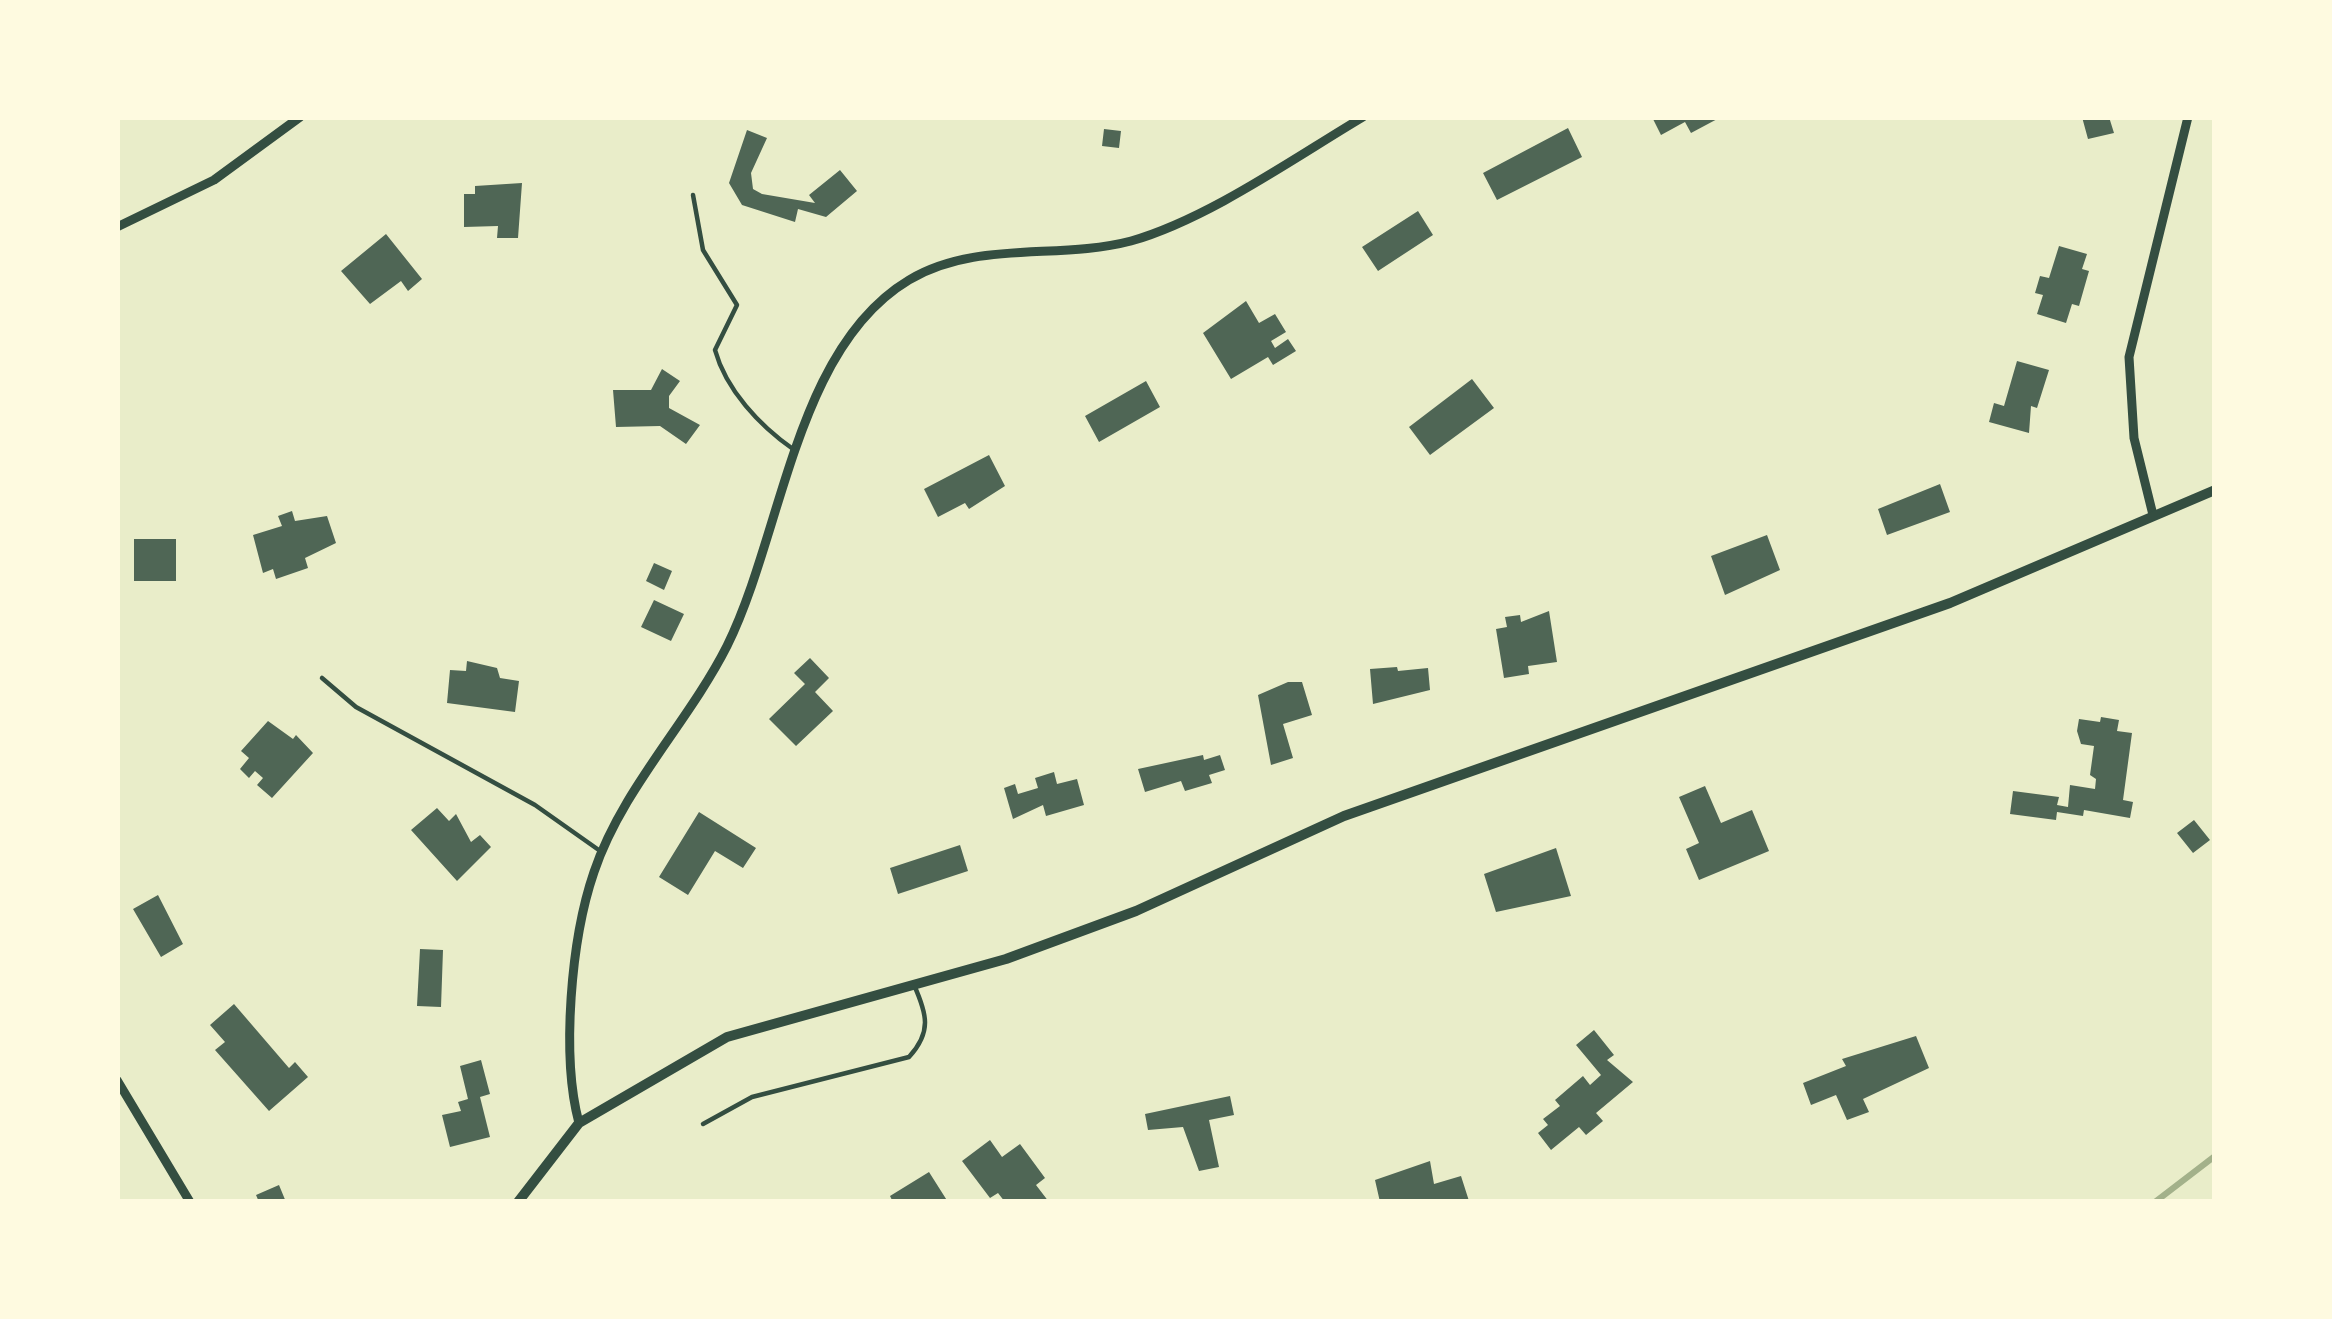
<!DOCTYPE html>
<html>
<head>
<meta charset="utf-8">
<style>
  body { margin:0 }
  #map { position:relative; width:2332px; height:1319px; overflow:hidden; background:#e9edc9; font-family:Signika,sans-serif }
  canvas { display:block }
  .frame { position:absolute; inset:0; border:120px solid #fefae0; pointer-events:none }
</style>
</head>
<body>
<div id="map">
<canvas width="2332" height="1319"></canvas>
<div class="frame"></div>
</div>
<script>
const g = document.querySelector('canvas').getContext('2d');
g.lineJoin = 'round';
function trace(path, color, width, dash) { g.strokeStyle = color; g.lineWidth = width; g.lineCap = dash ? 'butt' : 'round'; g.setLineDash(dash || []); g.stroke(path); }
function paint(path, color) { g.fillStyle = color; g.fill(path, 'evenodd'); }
trace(new Path2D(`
  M2155,1202L2215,1156`), '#a3b18a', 6);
paint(new Path2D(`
  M1652,117H1721L1691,133L1685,122L1661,135Z
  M2082,117H2109L2114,133L2088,139Z
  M1568,128L1582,157L1497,200L1483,173Z
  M1104,129L1121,131L1119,148L1102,146Z
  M747,130L767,138L751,173L753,189L762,194L815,203L809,195L840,170L857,191L826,217L798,209L795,222L742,205L729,183Z
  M522,183L518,238H497L498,226L464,227V194H475V186Z
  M1418,211L1433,235L1378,271L1362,247Z
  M386,234L422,279L408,291L401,281L370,304L341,271Z
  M2059,246L2087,254L2082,269L2089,271L2079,306L2072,304L2066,323L2037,314L2043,295L2035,293L2040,276L2049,278Z
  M1246,301L1259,323L1275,314L1286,332L1271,341L1275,348L1288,339L1296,351L1273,365L1268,357L1231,379L1203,333Z
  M2017,361L2049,370L2037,408L2031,406L2029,433L1989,422L1994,403L2004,406Z
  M662,369L680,381L669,396V408L700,425L686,444L660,426L616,427L613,390H651Z
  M1472,379L1494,408L1430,455L1409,427Z
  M1146,381L1160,407L1099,442L1085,416Z
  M989,455L1005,486L969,509L965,503L938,517L924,489Z
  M1940,484L1950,512L1887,535L1878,509Z
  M292,511L295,521L327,516L336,543L305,558L308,568L276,579L273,569L263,573L253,535L282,526L278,516Z
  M1767,535L1780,570L1725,595L1711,556Z
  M134,539H176V581H134Z
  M654,563L672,571L664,590L646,581Z
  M654,600L684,614L671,641L641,627Z
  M1549,611L1557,662L1528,666L1529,674L1504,678L1496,629L1507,627L1505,617L1520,615L1521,622Z
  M810,658L829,678L815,692L833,711L796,746L769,719L805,684L794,673Z
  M467,661L497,668L500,678L519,681L515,712L447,703L450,670L466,671Z
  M1397,667L1398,671L1428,668L1430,690L1373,704L1370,669Z
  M1288,682H1302L1312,715L1283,724L1293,758L1271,765L1258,695Z
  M2101,717L2119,720L2117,731L2132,733L2123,800L2133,802L2130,818L2084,810L2083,816L2057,812L2056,820L2010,814L2013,791L2059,797L2057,805L2068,807L2070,785L2095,789L2096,779L2090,775L2094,746L2081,744L2077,731L2079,719L2100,722Z
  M268,721L293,739L296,735L313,753L272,798L257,785L263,778L255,771L249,778L240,769L249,758L241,751Z
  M1203,755L1204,760L1220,755L1225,770L1209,775L1212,783L1185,791L1181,781L1145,792L1138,769Z
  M1054,772L1057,784L1077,779L1084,805L1046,816L1043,805L1013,819L1004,788L1015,784L1018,794L1038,788L1035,778Z
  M1705,786L1721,823L1752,810L1769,851L1699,880L1686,849L1699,843L1679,797Z
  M437,808L449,821L456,814L471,842L480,835L491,847L457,881L411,830Z
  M699,812L756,848L743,868L715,851L688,895L659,877Z
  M2194,820L2210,840L2193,853L2177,833Z
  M960,845L968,871L898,894L890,868Z
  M1556,848L1571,896L1496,912L1484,874Z
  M158,895L183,944L161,957L133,909Z
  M420,949L443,950L441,1007L417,1006Z
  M234,1004L289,1068L295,1062L308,1077L269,1111L215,1050L225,1042L210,1025Z
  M1594,1030L1614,1055L1607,1060L1633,1082L1596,1113L1603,1121L1586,1135L1579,1127L1551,1150L1538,1133L1548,1125L1543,1119L1560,1106L1555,1100L1583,1076L1590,1085L1601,1075L1576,1045Z
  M1916,1036L1929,1068L1863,1099L1869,1112L1847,1120L1836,1095L1811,1105L1803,1083L1846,1066L1842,1059Z
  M481,1060L490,1094L480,1097L490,1137L450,1147L442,1115L461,1111L458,1102L468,1099L460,1066Z
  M1230,1096L1234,1115L1209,1120L1219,1167L1199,1171L1183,1127L1148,1130L1145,1114Z
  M990,1140L1002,1157L1020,1144L1045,1178L1036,1185L1049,1202H1005L998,1193L990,1198L962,1161Z
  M1430,1161L1434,1184L1461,1176L1469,1201L1380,1202L1375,1180Z
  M929,1172L948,1202H893L890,1196Z
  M279,1185L286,1202H259L256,1195Z`), '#4f6655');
trace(new Path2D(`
  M693,195L703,250L737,305L715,350C726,390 760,426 793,449
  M322,678L356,707L535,805L603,853
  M703,1124L752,1097L909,1057C932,1032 927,1014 914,985`), '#344e41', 4.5);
trace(new Path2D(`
  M117,227L214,180L300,117
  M2153,515L2134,438L2129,357L2188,117
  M117,1080L190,1202
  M579,1123C561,1056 571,939 594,872C622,789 688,723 727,646C783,533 795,348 909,280C975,240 1059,260 1131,241C1208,219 1294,158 1363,117`), '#344e41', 9);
trace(new Path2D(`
  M518,1202L579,1123L727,1037L1006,959L1136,911L1344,816L1950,603L2215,490`), '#344e41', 10);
</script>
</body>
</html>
